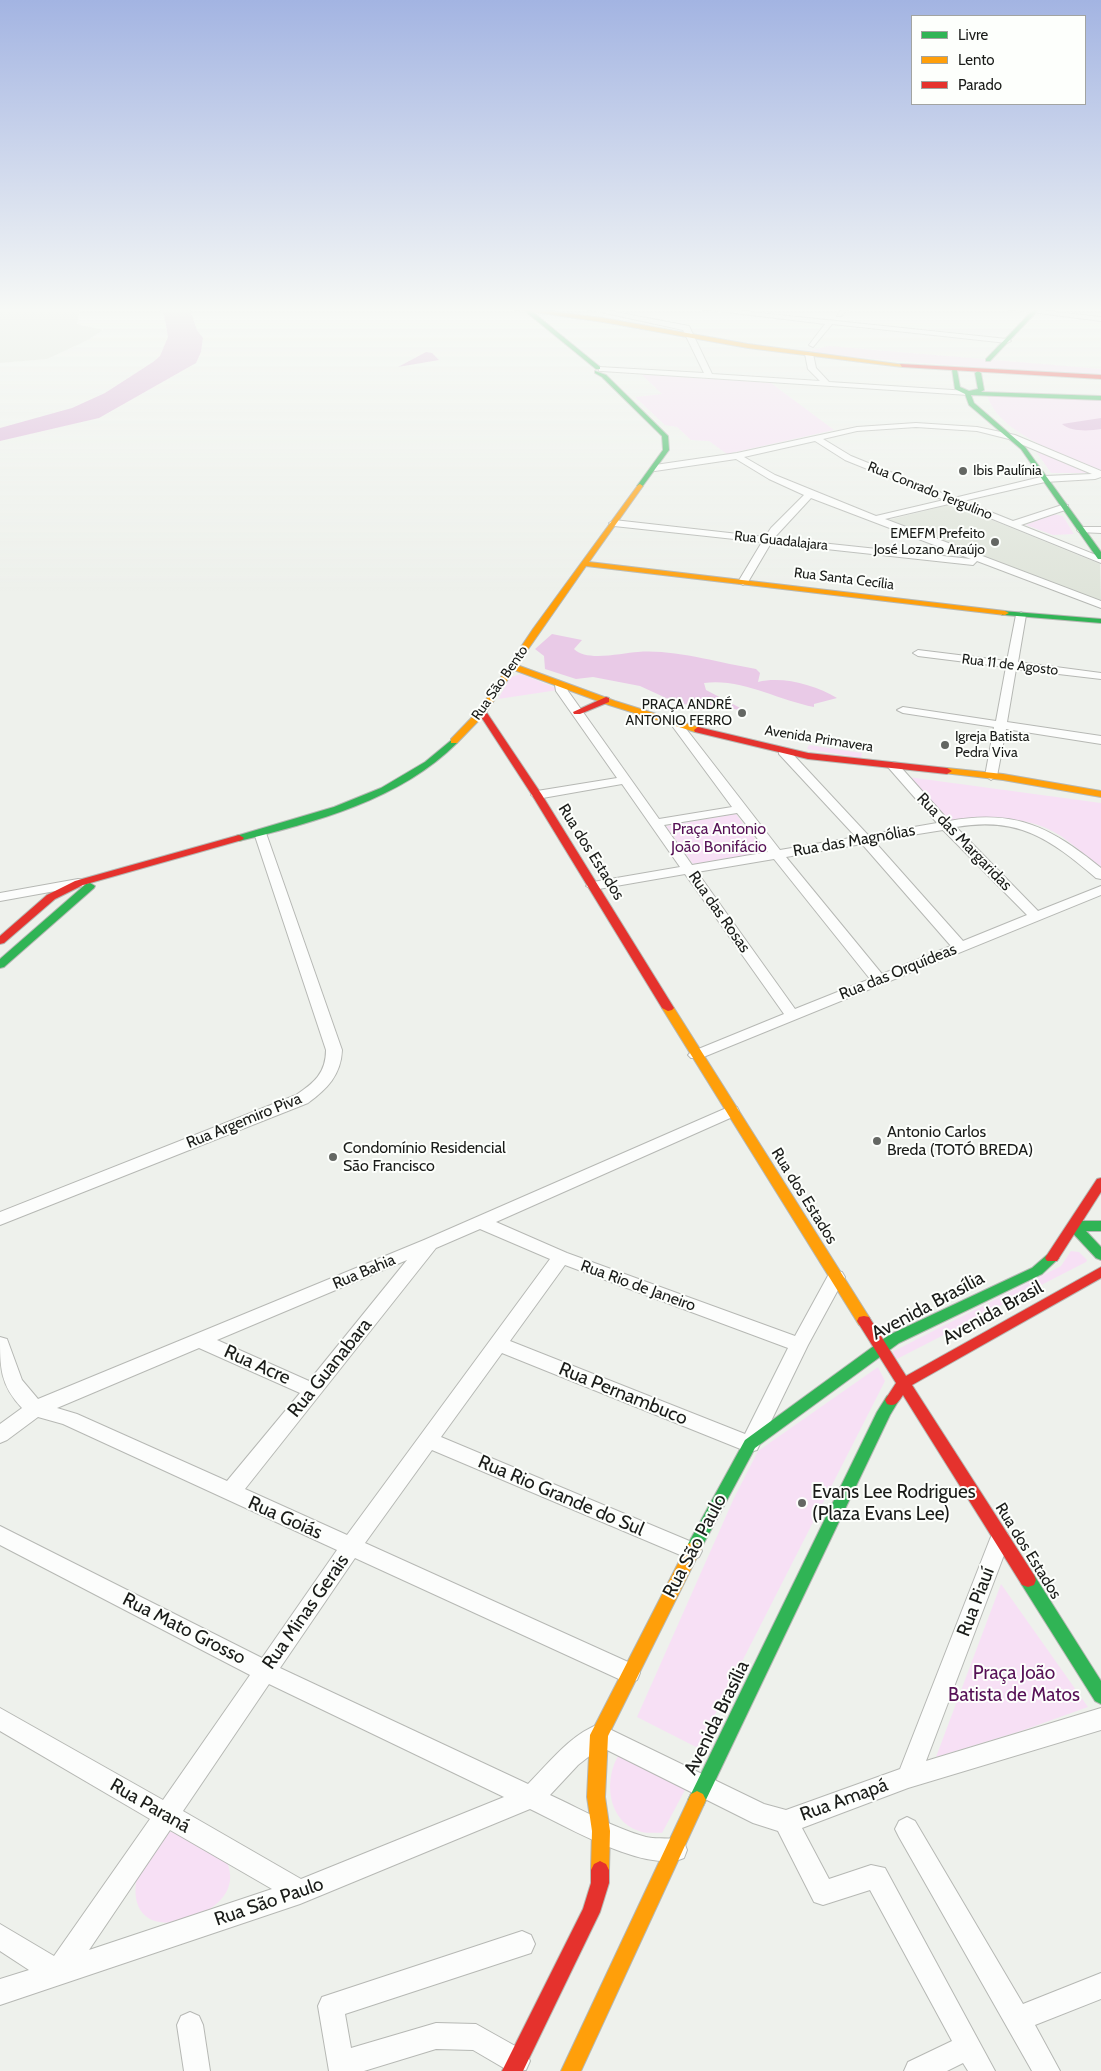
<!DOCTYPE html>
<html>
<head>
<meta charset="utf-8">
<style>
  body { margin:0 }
  #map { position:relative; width:1101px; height:2071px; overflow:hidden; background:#eef1ec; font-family:Cabin,sans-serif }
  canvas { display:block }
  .legend { position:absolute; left:911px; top:15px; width:175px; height:90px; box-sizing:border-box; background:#fdfffc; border:1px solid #a2a4a1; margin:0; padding:6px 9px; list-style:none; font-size:15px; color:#1a1c19 }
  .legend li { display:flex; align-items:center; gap:10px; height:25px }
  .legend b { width:25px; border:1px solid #a2a4a1 }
</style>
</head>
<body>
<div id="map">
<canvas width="1101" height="2071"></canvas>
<ul class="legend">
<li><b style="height:6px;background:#30b455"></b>Livre</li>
<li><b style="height:6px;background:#ff9f0a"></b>Lento</li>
<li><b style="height:6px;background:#e5322d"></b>Parado</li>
</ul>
</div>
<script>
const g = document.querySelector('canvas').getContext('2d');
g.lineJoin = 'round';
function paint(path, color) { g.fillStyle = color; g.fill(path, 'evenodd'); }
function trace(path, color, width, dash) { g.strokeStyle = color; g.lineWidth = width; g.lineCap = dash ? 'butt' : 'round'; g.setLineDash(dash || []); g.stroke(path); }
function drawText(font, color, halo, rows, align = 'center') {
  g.font = font + ' Cabin,sans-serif'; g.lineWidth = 4; g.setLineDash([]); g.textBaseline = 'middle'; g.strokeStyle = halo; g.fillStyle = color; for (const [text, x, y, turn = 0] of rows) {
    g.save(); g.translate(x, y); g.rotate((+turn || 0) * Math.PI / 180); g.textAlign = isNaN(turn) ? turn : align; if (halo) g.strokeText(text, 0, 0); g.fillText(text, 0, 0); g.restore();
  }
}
paint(new Path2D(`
  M0,307H72L80,312L77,324L103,330L86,341L47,359L0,363Z
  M952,504L1100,564L1101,603L888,520Z`), '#dfe4da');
paint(new Path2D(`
  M829,346L1101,369V377L809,354L812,350Z
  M641,374L771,383L834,430L727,454L709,441L691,440L677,427L665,425L635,397L662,394Z
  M987,395L1101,398V471C1067,456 998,434 987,395Z
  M1035,450L1090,473H1051Z
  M1053,514L1063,516L1074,534L1053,535L1026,525Z
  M521,674L556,688L558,690L498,699L511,677Z
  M809,745L862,753L861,758L807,749Z
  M908,777L1101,803V867C1087,857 1075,846 1061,836C1028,814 988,818 950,821Z
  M736,814L765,852L693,864L666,826Z
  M1071,1251L1079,1252L1087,1260L1086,1262L893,1361L892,1352L1061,1266Z
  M878,1367L885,1381L698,1748L637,1717L734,1498L758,1451Z
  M1001,1584L1088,1707L1021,1731L936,1757Z
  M620,1753L686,1788L662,1833C655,1832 645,1834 639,1831C607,1821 603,1778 620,1753Z
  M170,1832L183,1834L226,1859C229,1867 232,1876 229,1885C221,1922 115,1954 139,1868C143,1857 153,1845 160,1835Z`), '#f7e0f5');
paint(new Path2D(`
  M552,634L582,640L574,649C586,662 622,653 638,652C674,649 719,663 756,669L760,673L758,682C783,676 815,685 837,698L814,704V707C777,700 742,678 704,683L706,690L748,712L721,706L679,704L640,686L593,677L576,679L545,669L544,656L535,649Z`), '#e9cae7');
paint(new Path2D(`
  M157,307H189L197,330L203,338L201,352L196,363L99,418L0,441V428L72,408L105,393L153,362L160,356L168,337L164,314Z
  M426,352L432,353L439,360L398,367Z
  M1101,418V429C1089,431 1071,432 1062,424Z`), '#dcb4da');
const street = new Path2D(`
  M578,307H589L689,326L712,374L820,381L808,369L805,354L809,352L813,354L816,368L829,382L968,391L972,393L968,395L602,371H599V367L704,373L683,330Z
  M685,307H703L1007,339L1011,341L1007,343L832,324L813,347L809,345L825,324Z
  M844,307H850L841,316H837Z
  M992,307H1009L1101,317V321Z
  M916,423L977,427L1015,435L1101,471V477L1095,479L1045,482L963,501L1013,521L1062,505H1068V509L1021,525L1101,557V563L953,503L885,519L1101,601V608L977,561L973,565L771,543L748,582L743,585L738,582L762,542L614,526L609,523L614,520L765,537L771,528L804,495L769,479L736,459L655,471L651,468L655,465L737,453L857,427ZM916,427L977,431L1009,439L1092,474L1045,476L954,498L851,456L823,439L857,431ZM815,441L845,460L944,500L876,516L775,475L744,457ZM811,498L971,559L774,538Z
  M1082,527H1101V533L1079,532L1077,530Z
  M1021,612L1026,615L1018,662L1101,673V679L1016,669L1007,722L1101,736V744L1006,729L997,776L991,780L985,776L994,727L903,713L897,710L903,707L996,721L1006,667L918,656L913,653L918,650L1007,661L1016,615Z
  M561,682L565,683L568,691L659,819L732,807L670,723L676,720L680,721L780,850L856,837L779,754V748H787L868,835L937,823L887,766L893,762L897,763L949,821C1016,809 1050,827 1101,868V879L1096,878C1050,839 1019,816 956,827L1038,911L1101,886V895L701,1058H691L688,1055L691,1052L784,1014L685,874L593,890L586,886L593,882L680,867L622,784L537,799L531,795L537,791L617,778L556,691L555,685ZM737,813L768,852L692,865L664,825ZM943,830L1027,915L963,941L874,841ZM862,844L951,946L882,974L786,857ZM774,859L870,979L795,1009L697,872Z
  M260,829L266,833L342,1050C341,1075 327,1089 308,1103L0,1225V1212L296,1095C314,1083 326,1073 326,1050L254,833Z
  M78,879L83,880L85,883L83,886L0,901V893Z
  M731,1106L737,1107L739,1111L737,1115L496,1222L567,1253L795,1336L830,1272L836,1271L842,1272L845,1277L808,1345L757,1450L750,1452L743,1450L502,1353L441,1437L699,1545L702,1551L699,1557L692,1560L685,1557L432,1450L365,1543L637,1666L640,1673L637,1680L629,1683L621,1680L355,1558L280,1668L528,1784C549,1763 570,1735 599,1724L764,1804L786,1810L900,1769L990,1539L993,1533L1000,1530L1007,1533L1010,1539L926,1761L1101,1708V1730L908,1788L802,1828L829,1879L871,1865L885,1868L995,2071H968L963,2063L947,2071H904L908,2062L952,2041L870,1890L823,1905L814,1902L778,1831L753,1823L601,1747L578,1765L550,1795C581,1809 613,1828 646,1837C658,1840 671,1836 684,1842L687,1850L684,1858C646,1874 566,1826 530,1809L300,1904L0,2005V1979L29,1970L0,1951V1924L54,1956L150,1819L0,1731V1708L163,1800L250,1675L0,1545V1526L262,1658L337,1550L63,1424L38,1417L7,1440L0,1443V1424L22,1408C0,1385 0,1367 0,1337L7,1339L22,1380L38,1399L424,1240ZM480,1229L550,1259L347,1535L245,1489L436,1248ZM407,1260L309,1381L217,1340ZM565,1265L788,1348L745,1434L510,1341ZM199,1348L300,1393L227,1481L77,1414L57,1408ZM269,1684L504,1797L301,1879L183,1811ZM170,1830L272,1889L89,1950Z
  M907,1817L915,1821L1023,2004L1101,1973V1999L1035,2025L1060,2071H1032L899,1837L895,1829L899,1821Z
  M522,1931L531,1935L535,1944L531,1953L345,2014L351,2048L436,2023L476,2024L526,2052L530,2061L526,2070L509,2071L473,2050L436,2049L364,2071H329L318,2006L322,1997Z
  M190,2012L199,2016L203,2025L210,2071H184L177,2025L181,2016Z`);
const fast = new Path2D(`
  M1036,307H1041L990,361H986V359Z
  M525,309H529L600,367V369H596L525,311Z
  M952,369L957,370L960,387L969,391L978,389L975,373L978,371L981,373L984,390L981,392L1101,396V400L971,395L974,403L1025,447L1101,552V559H1098L1021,449L969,405L965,394L955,389Z
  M595,371L606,375L668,436L669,450L642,487L637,486L663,450L662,436L602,377L595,373Z
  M1002,611L1101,619V623L1005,615H1002Z
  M454,738L457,739V743C400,800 315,822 239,841L234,838L236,836L334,807L381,788L425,762Z
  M90,883L95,886L94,888L4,967L0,968V959L86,884Z
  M1074,1221H1101V1231H1086L1101,1247V1260L1096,1258L1069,1229L1068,1226L1069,1223Z
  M1052,1253L1057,1255L1059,1258L1042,1274L899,1343L755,1448L698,1554L693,1556L688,1554L685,1549L688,1544L745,1440L889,1335L1032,1268L1047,1255Z
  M892,1394L897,1396L899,1400L890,1415L703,1806L697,1809L691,1806L688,1800L691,1794L877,1412L887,1396Z
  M1028,1573L1034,1575L1101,1681V1704L1095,1701L1022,1585L1020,1580L1022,1575Z`);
const slow = new Path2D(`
  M516,307L603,318L748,344L905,365L902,367L748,348L603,322L514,309Z
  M640,484L643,486L589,562L1005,611L1009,613L1005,615L586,566L517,665L615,701L701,728V732H695L609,705L514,670L485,714L457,743H451V739L479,710L533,629L638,485Z
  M947,768L1003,774L1101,791V797L1003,780L944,773V769Z
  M668,1005L674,1008L869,1317L871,1321L869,1325L864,1326L859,1325L662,1008Z
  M693,1542L698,1544L701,1549L608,1736L605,1797L610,1831L609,1870L606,1876L600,1879L594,1876L591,1870L592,1831L587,1797L590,1735L688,1544Z
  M697,1791L703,1794L706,1800L581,2071H561L691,1794Z`);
const jam = new Path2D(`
  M900,364L1101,375V379L902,367Z
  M606,697L609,698V702L580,714H574L573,712Z
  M482,709L485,710L542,795L674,1008L672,1010L668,1011L662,1008L532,795L478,712Z
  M698,727L808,753L947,768L952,771L947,774L808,759L695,732L694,730Z
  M239,835L244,838L242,840L83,885L55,899L4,943L0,944V936L47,895L75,881Z
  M1101,1178V1192L1057,1261H1047L1045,1258L1047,1255L1097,1179Z
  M1101,1267V1278L912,1385L1034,1575L1036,1580L1034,1585L1028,1587L1022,1585L903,1395C898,1402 896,1407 887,1404L885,1400L896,1383L857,1321L859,1317L864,1316L869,1317L906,1376Z
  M600,1861L606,1864L609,1870V1883L600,1912L523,2071H502L583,1909L591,1883V1870L594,1864Z`);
trace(street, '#b6b8b4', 2);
trace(fast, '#b6b8b4', 2);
trace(slow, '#b6b8b4', 2);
trace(jam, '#b6b8b4', 2);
paint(street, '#fcfdfc');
paint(fast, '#30b455');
paint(slow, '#ff9f0a');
paint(jam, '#e5322d');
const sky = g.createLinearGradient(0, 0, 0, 596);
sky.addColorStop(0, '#a3b4e2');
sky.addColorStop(0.52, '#f7f9f6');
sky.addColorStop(1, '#f7f9f600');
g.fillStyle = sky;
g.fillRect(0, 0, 1101, 596);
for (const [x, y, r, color] of [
  [963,471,5,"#646763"],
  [995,542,5,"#646763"],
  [742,713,5,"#646763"],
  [945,745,5,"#646763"],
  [877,1141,5,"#646763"],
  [333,1157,5,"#646763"],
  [802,1503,5,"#646763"]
]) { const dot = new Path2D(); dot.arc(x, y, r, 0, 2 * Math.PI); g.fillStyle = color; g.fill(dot); trace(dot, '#fdfffc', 2); }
drawText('14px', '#1a1c19', '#fdfffc', [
  ["Ibis Paulínia",973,471],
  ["EMEFM Prefeito",985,534,"right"],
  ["José Lozano Araújo",985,550,"right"],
  ["PRAÇA ANDRÉ",732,705,"right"],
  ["ANTONIO FERRO",732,721,"right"],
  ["Igreja Batista",955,737],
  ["Pedra Viva",955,753]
], 'left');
drawText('14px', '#1a1c19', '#fdfffc', [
  ["Rua Conrado Tergulino",930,491,22],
  ["Rua Guadalajara",781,541,6],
  ["Rua Santa Cecília",844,579,7],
  ["Rua 11 de Agosto",1010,665,7],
  ["Rua São Bento",500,683,-55],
  ["Avenida Primavera",819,739,9]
]);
drawText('16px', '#561156', '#fdfffc', [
  ["Praça Antonio",719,829],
  ["João Bonifácio",719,847]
]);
drawText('16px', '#1a1c19', '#fdfffc', [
  ["Rua das Magnólias",854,841,-10],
  ["Rua das Margaridas",964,842,46],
  ["Rua dos Estados",591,852,58],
  ["Rua das Rosas",719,912,55],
  ["Rua das Orquídeas",898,972,-22],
  ["Rua Argemiro Piva",244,1121,-22],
  ["Rua dos Estados",804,1196,58],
  ["Rua Bahia",364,1272,-23],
  ["Rua Rio de Janeiro",638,1286,20],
  ["Rua dos Estados",1028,1551,58]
]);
drawText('16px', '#1a1c19', '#fdfffc', [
  ["Antonio Carlos",887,1132],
  ["Breda (TOTÓ BREDA)",887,1150],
  ["Condomínio Residencial",343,1148],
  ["São Francisco",343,1166]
], 'left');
drawText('19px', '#1a1c19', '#fdfffc', [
  ["Avenida Brasília",928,1306,-28],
  ["Avenida Brasil",993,1313,-29],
  ["Rua Acre",257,1365,24],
  ["Rua Guanabara",330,1368,-51],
  ["Rua Pernambuco",623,1394,22],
  ["Rua Rio Grande do Sul",561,1496,23],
  ["Rua Goiás",285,1518,24],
  ["Rua São Paulo",695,1546,-62],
  ["Rua Piauí",976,1602,-69],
  ["Rua Minas Gerais",306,1612,-55],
  ["Rua Mato Grosso",184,1629,27],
  ["Avenida Brasília",717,1718,-64],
  ["Rua Amapá",844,1800,-20],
  ["Rua Paraná",150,1806,30],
  ["Rua São Paulo",269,1902,-19]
]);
drawText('19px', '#1a1c19', '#fdfffc', [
  ["Evans Lee Rodrigues",812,1492],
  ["(Plaza Evans Lee)",812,1514]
], 'left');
drawText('19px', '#561156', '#fdfffc', [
  ["Praça João",1014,1673],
  ["Batista de Matos",1014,1695]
]);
</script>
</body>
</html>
